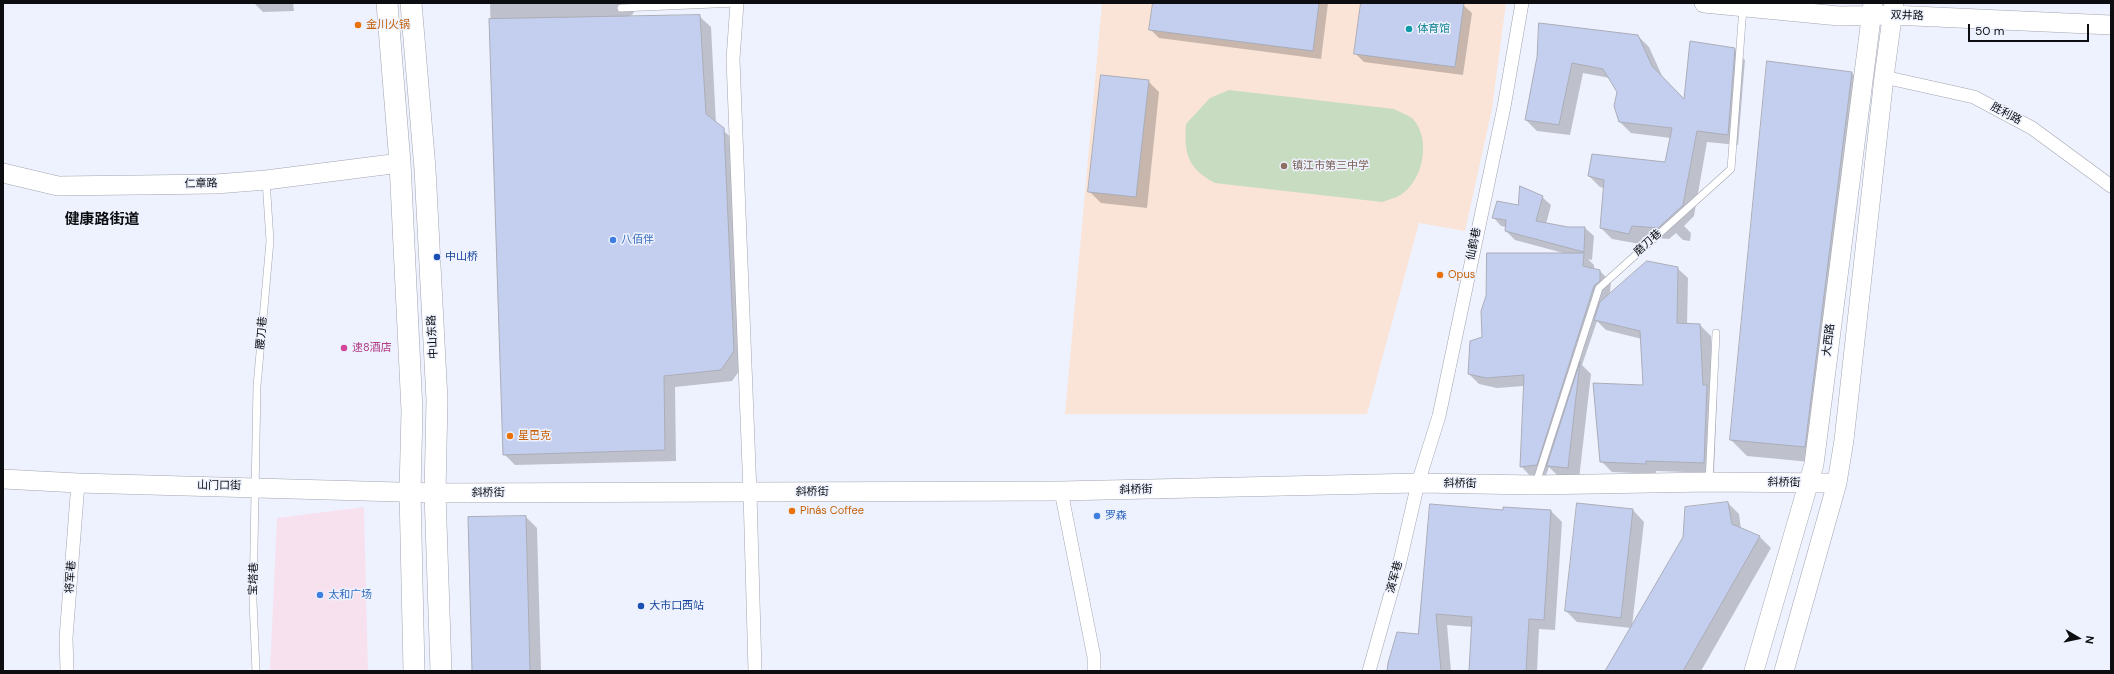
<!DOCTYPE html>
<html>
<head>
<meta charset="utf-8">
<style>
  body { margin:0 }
  #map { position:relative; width:2114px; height:674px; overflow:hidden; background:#eef2fe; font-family:"DM Sans",sans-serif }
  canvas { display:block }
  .frame { position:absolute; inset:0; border:4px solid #0b0d10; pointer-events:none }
  .north { position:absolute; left:2058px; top:618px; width:40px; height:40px; -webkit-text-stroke:3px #eef2fe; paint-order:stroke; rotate:99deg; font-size:11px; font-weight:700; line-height:16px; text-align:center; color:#0b0d10 }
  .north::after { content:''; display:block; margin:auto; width:14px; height:18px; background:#0b0d10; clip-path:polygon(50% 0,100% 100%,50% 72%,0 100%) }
  .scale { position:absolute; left:1968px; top:24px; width:121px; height:18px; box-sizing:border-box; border:2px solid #0b0d10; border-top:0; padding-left:5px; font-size:12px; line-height:14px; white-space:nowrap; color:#0b0d10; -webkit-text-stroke:3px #eef2fe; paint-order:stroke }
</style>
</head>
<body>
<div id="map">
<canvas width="2114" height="674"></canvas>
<div class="frame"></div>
<div class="north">N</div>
<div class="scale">50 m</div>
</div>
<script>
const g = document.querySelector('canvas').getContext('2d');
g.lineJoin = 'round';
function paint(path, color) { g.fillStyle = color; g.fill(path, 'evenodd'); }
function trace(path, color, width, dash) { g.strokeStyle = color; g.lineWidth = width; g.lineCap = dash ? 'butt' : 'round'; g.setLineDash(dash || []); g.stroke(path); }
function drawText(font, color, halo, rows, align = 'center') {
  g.font = font + ' "DM Sans","Noto Sans SC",sans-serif'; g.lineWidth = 3; g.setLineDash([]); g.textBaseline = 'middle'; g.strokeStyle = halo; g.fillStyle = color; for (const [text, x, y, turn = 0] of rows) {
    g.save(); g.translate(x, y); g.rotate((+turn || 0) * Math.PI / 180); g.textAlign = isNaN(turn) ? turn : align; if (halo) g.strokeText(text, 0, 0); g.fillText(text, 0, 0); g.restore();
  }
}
paint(new Path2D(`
  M364,507L368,671H270L277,518Z`), '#f7e1ef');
paint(new Path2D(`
  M1102,3H1506L1492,109L1465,231L1419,223L1367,414H1065Z`), '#fae4d7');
paint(new Path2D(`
  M1229,90L1394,109C1400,112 1408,115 1413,119C1432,140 1423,184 1397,197C1392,199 1387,200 1382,202L1215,183C1187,168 1184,153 1186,124L1210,98Z`), '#c7dcc0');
paint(new Path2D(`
  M254,3H293L294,11L263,12Z
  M490,3H636L633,14L628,17L699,16L711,27L716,124L735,141L745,363L732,381L675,387L676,461L515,465L504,454Z
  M1154,3H1328L1321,59L1159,38L1151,30Z
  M1362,3L1463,5L1472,13L1463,75L1364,62L1355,53Z
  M1638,36L1649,47L1663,78L1685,100L1734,49L1745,60L1738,145L1707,142L1694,216L1684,226L1691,233L1690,241L1683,240L1676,233L1669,239L1643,237L1640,244L1612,239L1601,228L1604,188L1600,187L1589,176L1666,163L1671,138L1631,133L1620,122L1618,91L1610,78L1583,73L1570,135L1537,131L1526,120L1538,57Z
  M1768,62L1852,73L1868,89L1821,463L1747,456L1731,440Z
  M1148,81L1159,92L1147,208L1101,203L1090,192Z
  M1542,197L1551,205L1546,224L1568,228H1585L1594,236L1592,260L1588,259L1594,265V269L1600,271L1611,282L1610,292L1606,298L1677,268L1688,278L1687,325H1700L1711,336L1713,392L1717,396L1714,473L1656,471V474L1612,472L1601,461L1644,386L1642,339L1606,330L1597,321L1582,365L1591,374L1579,479L1559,477L1549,467L1546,475L1531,477L1521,466L1524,386L1497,388L1479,384L1469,374L1483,338L1567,254L1515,240L1506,231V227L1501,226L1493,217Z
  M1728,503L1739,514L1741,529L1760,537L1771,548L1701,671H1606L1631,628L1577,622L1566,611L1578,504L1633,510L1644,522L1632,626Z
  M1551,511L1562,522L1555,630L1539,629L1537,671H1470L1473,627L1447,625L1451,671H1388L1419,635L1503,512Z
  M526,517L537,528L541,671H473Z`), '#0003');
const building = new Path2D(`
  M1153,3H1319L1313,51L1149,30Z
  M1361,3H1464L1455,67L1354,54Z
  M700,15L706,114L724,128L734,351L721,370L664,376L665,450L503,455L489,19Z
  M1539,23L1638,35L1652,66L1684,99L1690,41L1735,48L1728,135L1697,131L1683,205L1658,228L1632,226L1629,234L1600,228L1604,180L1588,176L1592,154L1665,162L1672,128L1619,122L1614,106L1617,92L1603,69L1572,63L1559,125L1525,120L1537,57Z
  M1767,61L1852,72L1805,447L1730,440Z
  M1101,75L1149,80L1136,197L1088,192Z
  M1520,186L1543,196L1536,221L1568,227H1585L1584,252L1505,231L1506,220L1492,218L1497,201L1518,205Z
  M1487,253H1584L1583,266L1600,270V281L1594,286L1537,465L1520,467L1524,375L1486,378L1468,374L1470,341L1482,337L1481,311L1486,296Z
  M1647,261L1678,267L1677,323L1700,324L1703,385H1707L1704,463L1646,461V464L1600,462L1593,383L1643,385L1640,331L1594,320L1600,302Z
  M1580,362L1568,468L1547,466Z
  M1728,502L1732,524L1760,536L1683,671H1605L1683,537L1685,507Z
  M1577,503L1633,509L1621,618L1565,611Z
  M1430,504L1503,510V507L1551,510L1544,620L1529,619L1526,671H1469L1472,617L1436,614L1441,671H1387L1388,663L1397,632L1418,634Z
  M526,516L530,671H472L468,517Z`);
paint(building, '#c4cfef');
trace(building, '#aaadb8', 1);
const lane = new Path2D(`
  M621,8L737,3
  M1709,482L1716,333
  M1536,483L1599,288L1731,169L1743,7
  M256,671L253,601L257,386L270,241L266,180`);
const street = new Path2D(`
  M737,3L733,59L750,493L755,671
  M1884,77L1974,97L2032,128L2111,186
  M1061,491L1094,657V671
  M67,671L66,638L78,483
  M1369,671L1400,561L1418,483L1439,416L1504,107L1522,3`);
const secondary = new Path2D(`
  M1704,3L1839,16L1892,15L2111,25
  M3,173L58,186L216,184L266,180L400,163
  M3,479L78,483L435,493L1061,491L1418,483L1535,485L1709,482L1837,483
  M1754,671L1814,464L1873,3
  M1784,671L1837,483L1844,440L1884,77L1894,3`);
const primary = new Path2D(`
  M387,3L400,163L412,411L410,492L414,671
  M411,3L425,169L437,400L435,493L441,671`);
trace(lane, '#a2a5b0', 8);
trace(street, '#a2a5b0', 14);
trace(secondary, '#a2a5b0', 20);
trace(primary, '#a2a5b0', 22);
trace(lane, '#fff', 7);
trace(street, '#fff', 13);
trace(secondary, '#fff', 19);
trace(primary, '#fff', 21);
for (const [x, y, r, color] of [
  [358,25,4,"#e8710a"],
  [1409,29,4,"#0f9aa8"],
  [1284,166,4,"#8d6e63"],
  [613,240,4,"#3f7fe0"],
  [437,257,4,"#1a4fb4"],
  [1440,275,4,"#e8710a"],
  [344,348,4,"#d1479c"],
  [510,436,4,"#e8710a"],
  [792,511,4,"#e8710a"],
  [1097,516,4,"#3f7fe0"],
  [320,595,4,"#3f7fe0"],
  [641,606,4,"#1a4fb4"]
]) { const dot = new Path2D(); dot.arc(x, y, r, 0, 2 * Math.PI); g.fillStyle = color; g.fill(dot); trace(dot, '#eef2fe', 1.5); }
drawText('11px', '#0b0d10', '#eef2fe', [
  ["双井路",1907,16,2],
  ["胜利路",2006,114,28],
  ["仁章路",201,184,-1],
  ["磨刀巷",1648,243,-42],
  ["仙鹤巷",1474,244,-78],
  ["腰刀巷",262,333,-85],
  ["中山东路",433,337,-93],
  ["大西路",1829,340,-83],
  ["斜桥街",1784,483,1],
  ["斜桥街",1460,484,1],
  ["山门口街",219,486,1],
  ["斜桥街",1136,490,-1],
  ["斜桥街",812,492],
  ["斜桥街",488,493],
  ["将军巷",71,577,-86],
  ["演军巷",1395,577,-75],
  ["宝塔巷",254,579,-88]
]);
drawText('11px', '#c56008', '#eef2fe', [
  ["金川火锅",366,25],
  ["Opus",1448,275],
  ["星巴克",518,436],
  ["Pinás Coffee",800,511]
], 'left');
drawText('11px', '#0d838f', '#eef2fe', [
  ["体育馆",1417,29]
], 'left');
drawText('11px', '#785e54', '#eef2fe', [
  ["镇江市第三中学",1292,166]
], 'left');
drawText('11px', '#366cbe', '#eef2fe', [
  ["八佰伴",621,240],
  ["罗森",1105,516],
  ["太和广场",328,595]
], 'left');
drawText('11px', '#164399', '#eef2fe', [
  ["中山桥",445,257],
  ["大市口西站",649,606]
], 'left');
drawText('11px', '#b23c85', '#eef2fe', [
  ["速8酒店",352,348]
], 'left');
drawText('bold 15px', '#0b0d10', '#eef2fe', [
  ["健康路街道",102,220]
]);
</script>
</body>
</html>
